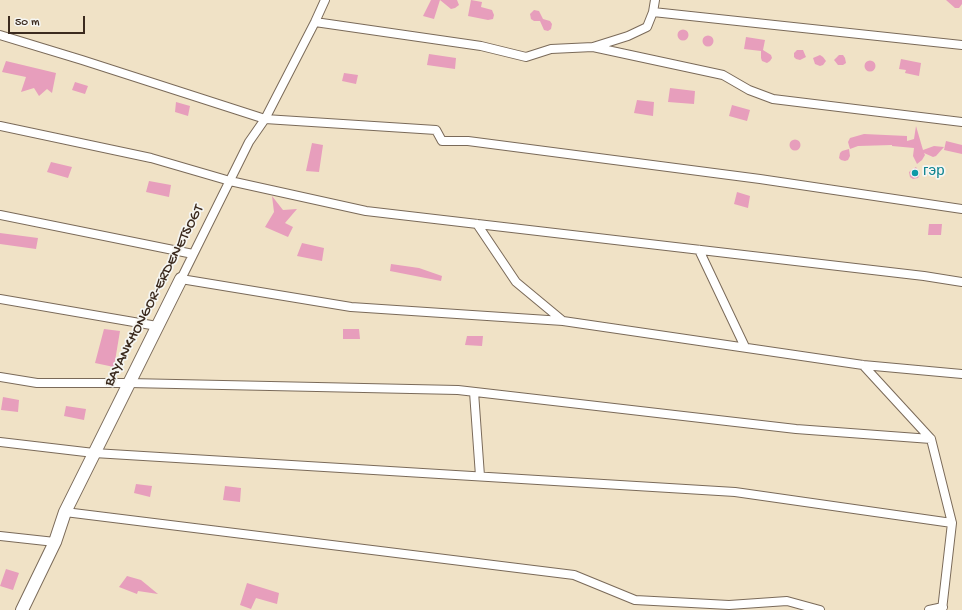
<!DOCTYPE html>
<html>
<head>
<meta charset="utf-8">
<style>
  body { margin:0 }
  #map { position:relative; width:962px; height:610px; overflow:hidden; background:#f0e2c6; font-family:"Gochi Hand",sans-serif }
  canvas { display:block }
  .scale { position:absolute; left:8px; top:16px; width:77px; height:18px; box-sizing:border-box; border:2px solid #3b2a1e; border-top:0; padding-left:5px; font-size:12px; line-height:14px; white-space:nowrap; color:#3b2a1e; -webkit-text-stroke:3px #f6f6f2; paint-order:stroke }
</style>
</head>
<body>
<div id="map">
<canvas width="962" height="610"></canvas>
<div class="scale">50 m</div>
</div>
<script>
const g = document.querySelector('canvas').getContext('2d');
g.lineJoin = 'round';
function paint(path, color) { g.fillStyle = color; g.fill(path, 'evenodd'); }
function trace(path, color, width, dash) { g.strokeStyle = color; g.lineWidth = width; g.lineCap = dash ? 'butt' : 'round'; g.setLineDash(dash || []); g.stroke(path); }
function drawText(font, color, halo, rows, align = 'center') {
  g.font = font + ' "Gochi Hand",sans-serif'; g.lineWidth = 3.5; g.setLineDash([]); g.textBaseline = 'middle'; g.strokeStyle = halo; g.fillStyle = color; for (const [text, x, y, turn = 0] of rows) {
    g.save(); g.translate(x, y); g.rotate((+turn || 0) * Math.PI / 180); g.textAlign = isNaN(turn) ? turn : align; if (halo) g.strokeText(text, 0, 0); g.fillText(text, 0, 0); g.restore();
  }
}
paint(new Path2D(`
  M431,0H440L434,19L423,16Z
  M440,0H457L459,5L455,8L451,9Z
  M471,0L482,2L481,7L492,10L494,15L493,19L488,20L468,16Z
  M946,0H962V4L959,8H955Z
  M534,10L539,11L543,19L550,21L552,24L551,29L548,31L544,30L540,21H534L531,19L530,14Z
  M677.5 35a5.5 5.5 0 1 1 11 0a5.5 5.5 0 1 1-11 0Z
  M702.5 41a5.5 5.5 0 1 1 11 0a5.5 5.5 0 1 1-11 0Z
  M746,37L765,40L763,50L771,55L772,58L770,61L767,63L762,61L761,58V51L744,49Z
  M797,50H803L806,57L800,60L796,59L794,57V53Z
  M429,54L456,58L455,69L427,65Z
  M820,55L823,57L826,61L823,65L820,66L815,64L813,58Z
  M839,55H843L845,58L846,63L843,65H838L834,60Z
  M901,59L921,63L919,76L905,73L906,70L899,69Z
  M864.5 66a5.5 5.5 0 1 1 11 0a5.5 5.5 0 1 1-11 0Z
  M6,61L56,73L52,93L47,89L39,96L34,88L21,92L26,77L2,72Z
  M344,73L358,75L356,84L342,81Z
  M75,82L88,86L85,94L72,90Z
  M670,88L695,91L694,104L668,102Z
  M637,100L654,102L653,116L634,113Z
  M176,102L190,106L188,116L175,112Z
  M732,105L750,110L747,121L729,116Z
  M916,126L923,150L934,146L944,147L936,156L933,157L924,153L925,155L922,160L917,164L913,156L914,148L892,146V145L858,146L850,149L848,142L850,138L864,134L907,136V141L914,139Z
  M789.5 145a5.5 5.5 0 1 1 11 0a5.5 5.5 0 1 1-11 0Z
  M946,141L962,145V154L944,150Z
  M312,143L323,145L319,172L306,171Z
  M849,149L850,156L848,160L845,161L841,160L839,158L840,153L842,151Z
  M51,162L72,167L68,178L47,172Z
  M916,167L920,174L918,178L913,179L910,177L909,172Z
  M149,181L171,185L169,197L146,192Z
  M737,192L750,196L748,208L734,204Z
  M272,196L283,210L297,209L285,223L293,227L288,237L265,227L274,212Z
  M929,224H942L941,235H928Z
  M0,233L38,238L36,249L0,244Z
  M302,243L324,248L322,261L297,256Z
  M391,264L419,268L442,276L441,281L390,271Z
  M104,329L120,331L114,367L95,363Z
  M343,329H359L360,339H343Z
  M467,336H483L482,346L465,345Z
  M3,397L19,400L18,412L1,410Z
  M66,406L86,409L84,420L64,416Z
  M136,484L152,486L150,497L134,493Z
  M225,486L241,488L240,502L223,500Z
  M6,569L19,573L13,590L0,586Z
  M127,576L141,580L158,594L138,591L137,594L119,587Z
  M247,583L279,593L277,604L256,598L251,609L240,605Z`), '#e79ebc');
const street = new Path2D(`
  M325,0L315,22L265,119L249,142L181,279L351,307L563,321L863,365L962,374
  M653,12L962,45
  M315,22L481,46L526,57L551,49L593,47L628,36L647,27L653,12L655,0
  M0,35L82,60L265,119L436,130L442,141H468L760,179L962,209
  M593,47L723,75L749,90L773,99L962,122
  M0,126L151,158L230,181L366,211L924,276L962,282
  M0,215L193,254
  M477,224L516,282L563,321
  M699,250L745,347
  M0,299L157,326
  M863,365L931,439L952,523L942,610
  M0,377L37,383H129L458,390L796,429L931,439
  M474,392L480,476
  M0,442L94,453L735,492L952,523
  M65,512L574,575L635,600L729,605L787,601L820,610
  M0,536L55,542
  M929,610L943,607`);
const secondary = new Path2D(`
  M22,610L55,542L65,512L181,279`);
trace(street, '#7a6a59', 10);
trace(secondary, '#7a6a59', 14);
trace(street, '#fff', 8);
trace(secondary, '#fff', 12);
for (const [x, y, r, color] of [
  [915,173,4,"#0f9aa8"]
]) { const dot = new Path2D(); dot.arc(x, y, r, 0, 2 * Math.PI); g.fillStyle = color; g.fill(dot); trace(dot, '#f6f6f2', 1.5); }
drawText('15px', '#0d838f', '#f6f6f2', [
  ["гэр",923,173]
], 'left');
drawText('15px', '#3b2a1e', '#f6f6f2', [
  ["BAYANKHONGOR-ERDENETSOGT",155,296,-63]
]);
</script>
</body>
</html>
